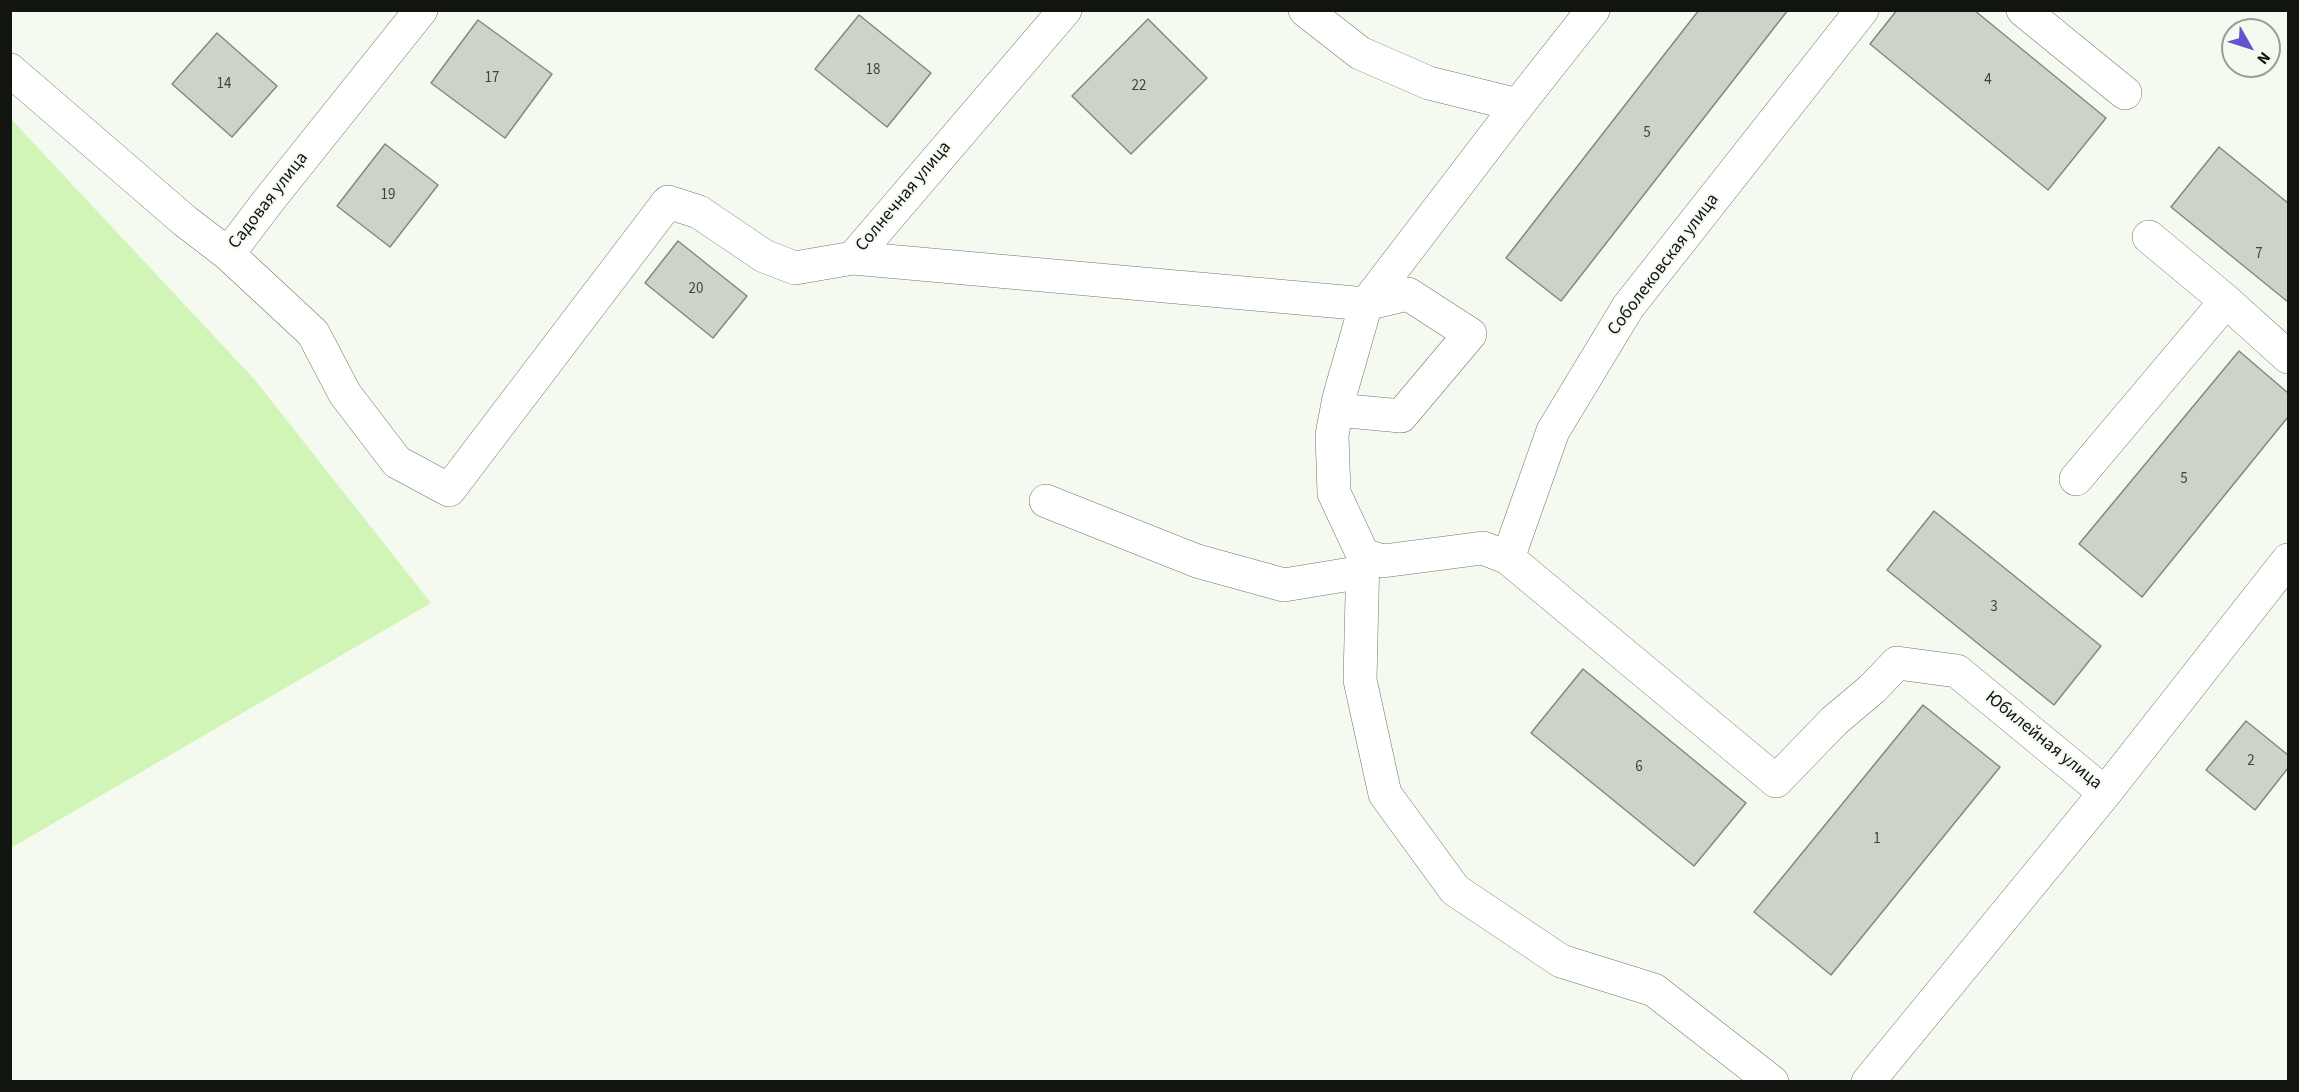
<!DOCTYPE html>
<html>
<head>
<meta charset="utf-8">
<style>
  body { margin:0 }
  #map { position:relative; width:2299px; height:1092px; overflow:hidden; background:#f4faf0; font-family:"Source Sans 3",sans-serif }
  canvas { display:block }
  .frame { position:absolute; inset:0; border:12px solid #121410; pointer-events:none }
  .north { position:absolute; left:2221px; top:18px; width:60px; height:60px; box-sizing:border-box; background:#f4faf0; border:2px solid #9a9e96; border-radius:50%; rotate:129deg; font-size:16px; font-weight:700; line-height:24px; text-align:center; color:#121410 }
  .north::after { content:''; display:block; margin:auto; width:21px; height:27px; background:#6055cd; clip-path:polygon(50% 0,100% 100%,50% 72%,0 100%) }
</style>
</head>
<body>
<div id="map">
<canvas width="2299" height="1092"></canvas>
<div class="frame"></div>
<div class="north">N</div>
</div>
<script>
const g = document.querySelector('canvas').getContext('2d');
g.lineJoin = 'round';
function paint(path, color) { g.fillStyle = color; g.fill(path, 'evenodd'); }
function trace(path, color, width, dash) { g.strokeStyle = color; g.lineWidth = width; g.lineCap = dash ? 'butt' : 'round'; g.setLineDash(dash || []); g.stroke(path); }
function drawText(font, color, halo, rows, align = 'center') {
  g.font = font + ' "Source Sans 3",sans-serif'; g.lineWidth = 4.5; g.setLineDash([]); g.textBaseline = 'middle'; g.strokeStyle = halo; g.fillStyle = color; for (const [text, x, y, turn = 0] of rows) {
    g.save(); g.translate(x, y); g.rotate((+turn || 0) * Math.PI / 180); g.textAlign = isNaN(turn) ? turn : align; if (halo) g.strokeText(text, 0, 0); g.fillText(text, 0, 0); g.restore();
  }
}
paint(new Path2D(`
  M11,119L255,380L431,603L11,848Z`), '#d1f5b6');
const building = new Path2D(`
  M1699,10H1788L1561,301L1506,258Z
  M1897,10H1974L2106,118L2048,190L1870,44Z
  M859,15L931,73L887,127L815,69Z
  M1148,19L1207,78L1131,154L1072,96Z
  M478,20L552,74L505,138L431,83Z
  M217,33L277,86L232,137L172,84Z
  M385,144L438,185L390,247L337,206Z
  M2219,147L2288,203V302L2171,207Z
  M678,241L747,296L713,338L645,283Z
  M2239,351L2288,393V417L2142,597L2079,544Z
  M1934,511L2101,646L2054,705L1887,570Z
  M1583,669L1746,803L1694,866L1531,733Z
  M1923,705L2000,767L1831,975L1754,912Z
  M2246,721L2288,755V768L2255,810L2206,770Z`);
paint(building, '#cdd3c9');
trace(building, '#83897f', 1.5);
const minor = new Path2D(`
  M1305,10L1360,53L1429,83L1518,105
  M1862,10L1628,307L1553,431L1508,558L1776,781L1834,721L1872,689L1897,663L1957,671L2105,793L2288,560
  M2023,10L2125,93
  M10,70L185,221L228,254L269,200L421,10
  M2149,237L2226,301L2288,357
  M228,254L313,333L345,394L397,462L449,490L668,202L699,212L764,256L795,268L853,258L1366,304L1408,294L1470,334L1401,416L1337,410
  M853,258L1065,10
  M2076,479L2226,301
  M1046,501L1197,561L1284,585L1363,572
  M1363,555L1360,680L1385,794L1455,890L1561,961L1654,990L1772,1082
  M1508,558L1483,548L1383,561L1363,555L1334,493L1332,435L1339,398L1366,304L1518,105L1593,10
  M1868,1082L2105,793`);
trace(minor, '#72776e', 34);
trace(minor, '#fff', 33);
drawText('15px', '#41443e', null, [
  ["18",873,71],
  ["17",492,79],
  ["4",1988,81],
  ["14",224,85],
  ["22",1139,87],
  ["5",1647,134],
  ["19",388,196],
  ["7",2259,255],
  ["20",696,290],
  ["5",2184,480],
  ["3",1994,608],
  ["2",2251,762],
  ["6",1639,768],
  ["1",1877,840]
]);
drawText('18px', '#121410', '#f4faf0', [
  ["Солнечная улица",904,197,-50],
  ["Садовая улица",269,201,-52],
  ["Соболековская улица",1664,265,-53],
  ["Юбилейная улица",2043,741,39]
]);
</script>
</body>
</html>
